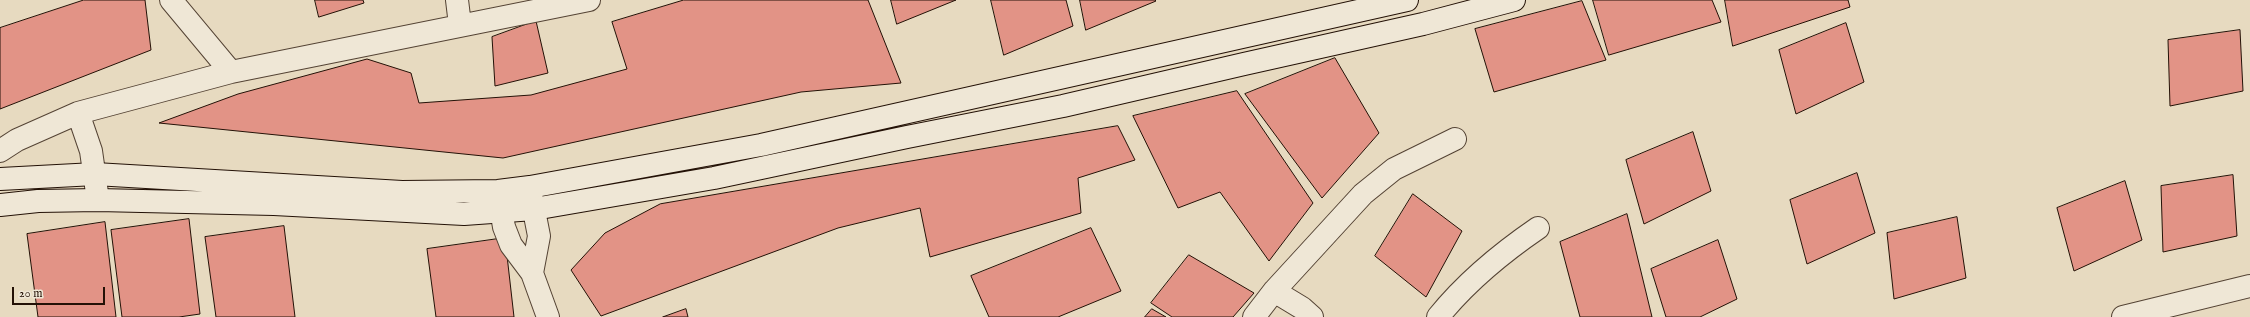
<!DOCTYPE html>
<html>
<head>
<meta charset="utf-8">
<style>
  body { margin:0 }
  #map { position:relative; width:2250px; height:317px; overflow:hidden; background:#e7dac0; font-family:"IM FELL English",serif }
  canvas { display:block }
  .scale { position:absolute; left:12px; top:287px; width:93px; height:18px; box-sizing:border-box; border:2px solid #231106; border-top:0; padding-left:5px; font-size:12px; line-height:14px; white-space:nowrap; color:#231106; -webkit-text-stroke:3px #efe7d6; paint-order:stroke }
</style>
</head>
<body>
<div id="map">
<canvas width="2250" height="317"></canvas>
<div class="scale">20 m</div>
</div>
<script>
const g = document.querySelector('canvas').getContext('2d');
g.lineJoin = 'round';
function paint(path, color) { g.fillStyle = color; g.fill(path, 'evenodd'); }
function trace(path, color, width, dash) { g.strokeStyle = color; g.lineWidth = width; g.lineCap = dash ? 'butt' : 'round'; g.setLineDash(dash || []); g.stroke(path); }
const building = new Path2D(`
  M84,0H145L151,50L0,109V28Z
  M315,0H363L364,3L319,17Z
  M684,0H868L901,83L801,92L503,158L159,123L238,94L367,59L411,73L419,103L531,95L627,69L612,22Z
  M891,0H956L897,24Z
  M991,0H1066L1073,26L1004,55Z
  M1080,0H1155L1156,1L1086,30Z
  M1593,0H1712L1721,22L1609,55Z
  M1725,0H1848L1850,7L1733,46Z
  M1582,1L1606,60L1494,92L1475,29Z
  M536,21L548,73L495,86L492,37Z
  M1846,23L1864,82L1796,114L1779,50Z
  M2240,30L2243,91L2170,106L2168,40Z
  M1335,58L1379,133L1322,198L1245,94Z
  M1237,91L1313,203L1269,261L1220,192L1178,208L1133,116Z
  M1118,126L1135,160L1078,178L1081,213L930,257L920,208L838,228L601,316L571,270L605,233L660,204Z
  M1693,132L1711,191L1644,224L1626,160Z
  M1857,173L1875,233L1807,264L1790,200Z
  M2233,175L2237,236L2163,252L2161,186Z
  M2125,181L2142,240L2074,271L2057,208Z
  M1413,194L1462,231L1426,297L1375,256Z
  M1627,214L1652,317H1580L1560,242Z
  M1957,217L1966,278L1894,299L1887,233Z
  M189,219L200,314L179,317H122L111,230Z
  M105,222L116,317H38L27,234Z
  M284,226L295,317H216L205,237Z
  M1091,228L1121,291L1058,317H989L971,276Z
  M505,238L514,317H436L427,249Z
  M1718,240L1737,299L1700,317H1666L1651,269Z
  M1189,255L1254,293L1233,317H1172L1151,303Z
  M686,309L688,317H663Z
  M1152,309L1166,317H1145Z`);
paint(building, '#e29386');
trace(building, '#231106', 1);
const street = new Path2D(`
  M171,0L231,72
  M457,0L460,25
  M78,113L91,151L98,200
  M0,151L17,140L78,113L231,72L589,0
  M530,190L539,236L532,273
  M498,192L504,227L511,245L532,273L548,317
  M1274,291L1302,308L1312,317
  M1254,317L1274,291L1363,194L1394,169L1455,139
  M1438,317C1467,281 1500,254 1538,228
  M2123,317L2250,286`);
const secondary = new Path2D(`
  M0,179L95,174L402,192L498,191L530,187L761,145L1407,0
  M0,205L38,201L98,200L274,204L464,214L534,209L714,178L907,137L1063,106L1244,64L1423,24L1514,0`);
trace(street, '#544334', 24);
trace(secondary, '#231106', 24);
trace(street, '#efe7d6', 22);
trace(secondary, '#efe7d6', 22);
</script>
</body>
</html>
